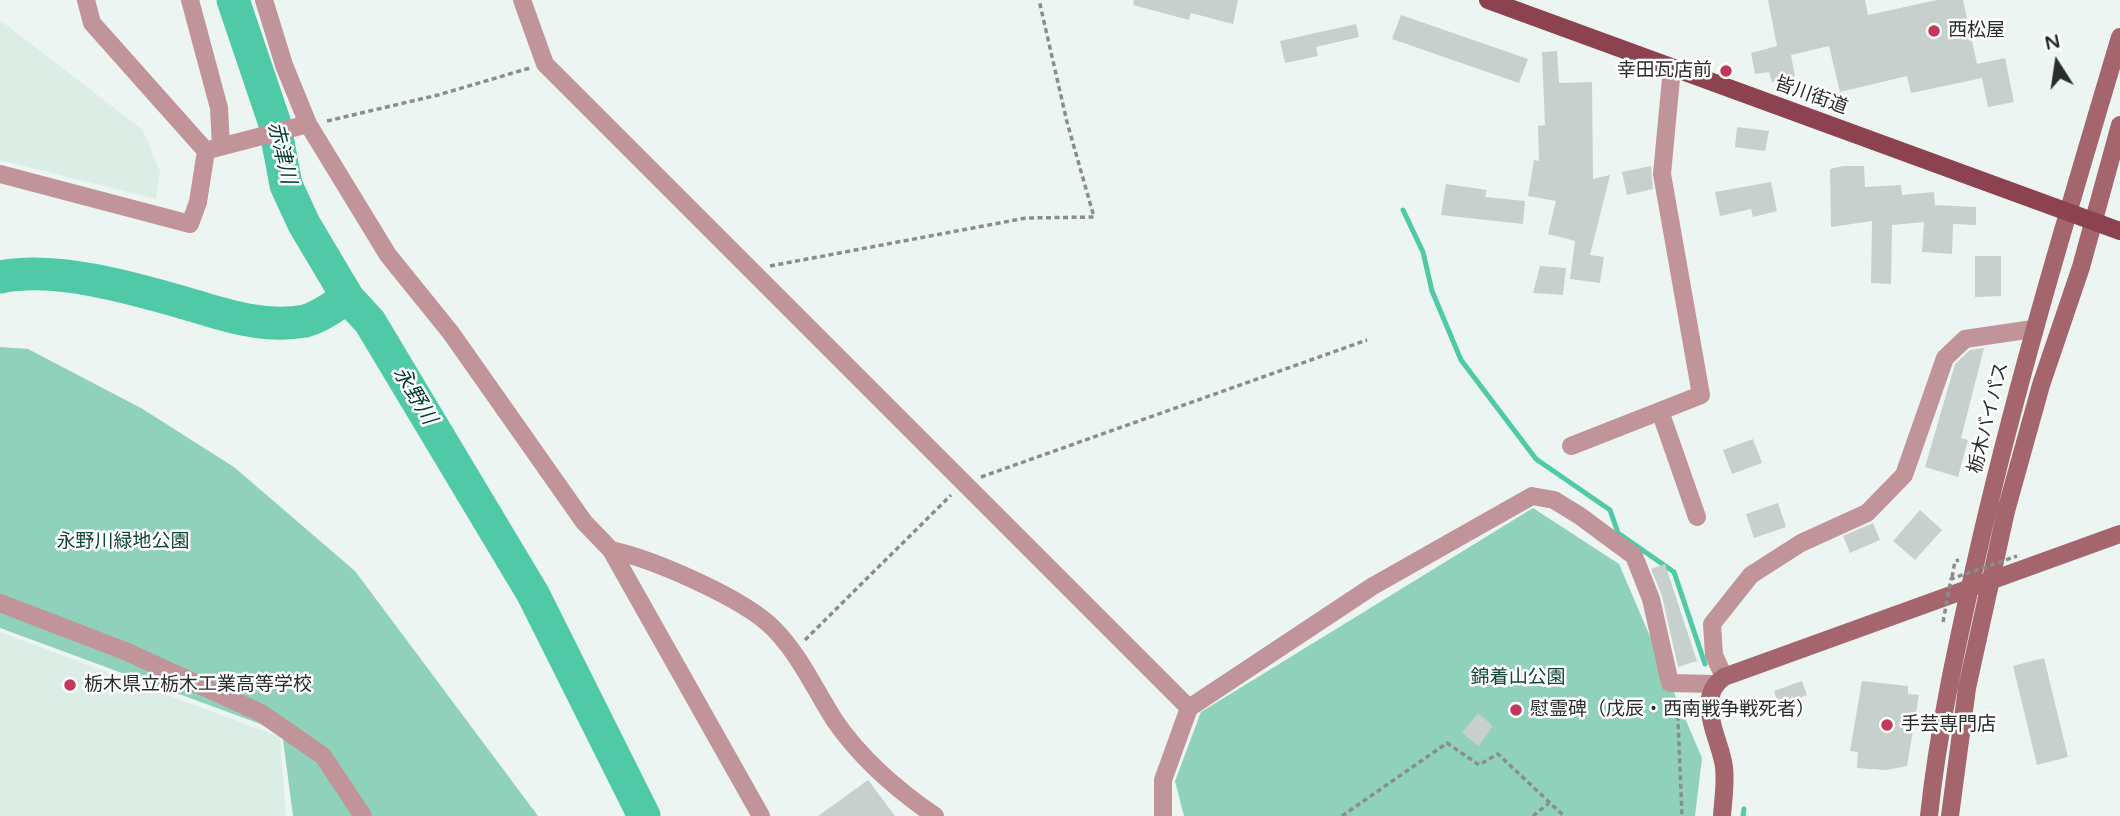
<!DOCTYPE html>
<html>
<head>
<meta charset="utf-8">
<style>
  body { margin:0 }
  #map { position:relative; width:2120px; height:816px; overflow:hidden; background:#edf5f2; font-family:"Varela Round",sans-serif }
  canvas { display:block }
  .north { position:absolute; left:2022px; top:28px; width:70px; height:70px; -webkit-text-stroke:5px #fff; paint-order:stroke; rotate:348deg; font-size:19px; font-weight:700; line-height:28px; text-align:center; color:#2a2d2c }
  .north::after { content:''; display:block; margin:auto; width:24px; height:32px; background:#2a2d2c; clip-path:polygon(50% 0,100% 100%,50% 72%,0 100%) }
</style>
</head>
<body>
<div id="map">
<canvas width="2120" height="816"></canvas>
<div class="north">N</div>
</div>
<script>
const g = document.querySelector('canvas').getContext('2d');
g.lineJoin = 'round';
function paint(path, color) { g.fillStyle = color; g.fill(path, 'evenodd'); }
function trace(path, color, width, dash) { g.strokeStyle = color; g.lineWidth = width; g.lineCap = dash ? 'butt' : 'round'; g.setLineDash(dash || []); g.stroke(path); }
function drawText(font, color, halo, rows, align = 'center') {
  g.font = font + ' "Varela Round","Noto Sans JP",sans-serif'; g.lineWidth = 5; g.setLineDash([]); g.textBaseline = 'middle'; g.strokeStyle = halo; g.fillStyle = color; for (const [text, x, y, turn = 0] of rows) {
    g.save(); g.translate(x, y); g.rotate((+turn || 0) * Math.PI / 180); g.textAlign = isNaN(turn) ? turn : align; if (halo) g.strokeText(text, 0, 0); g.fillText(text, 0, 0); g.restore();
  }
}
paint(new Path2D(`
  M0,20L143,130L160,172L156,199L0,160Z
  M0,632L280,737L286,816H0Z`), '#dcede6');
paint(new Path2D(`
  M0,347L28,349L141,408L234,467L355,571L538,816H293L282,732L0,628Z
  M1533,508L1619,564L1702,758L1695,816H1184L1175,781L1201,712Z`), '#8fd1bb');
trace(new Path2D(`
  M1403,210L1423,252L1432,291L1461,360L1536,459L1610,510L1618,533L1674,572L1705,664
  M1743,816L1744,809`), '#50c9a7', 5);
trace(new Path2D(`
  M233,0L274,121L286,185L304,224L348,298L370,322L533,594L644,816
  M0,277C57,265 139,290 195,306C230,317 268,328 305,321C319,318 335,305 348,298`), '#50c9a7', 33);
paint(new Path2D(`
  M1134,0H1238L1233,24L1191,13L1189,20L1133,5Z
  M1768,0H1865L1868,15L1937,0H1963L1977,64L2005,58L2014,102L1988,107L1982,78L1911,93L1907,76L1840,92L1829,46L1791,55L1795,76L1772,82L1769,72L1755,74L1751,53L1777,46Z
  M1401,15L1528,59L1519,83L1392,39Z
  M1356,24L1359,37L1316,47L1318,56L1285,63L1280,41Z
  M1557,51L1559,83L1592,82L1593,179L1610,175L1590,255L1604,257L1600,283L1570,279L1575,241L1548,234L1556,201L1528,196L1534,160L1539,161L1538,126L1545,125L1542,52Z
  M1737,127L1769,131L1765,151L1735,147Z
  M1651,166L1653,189L1627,195L1622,172Z
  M1843,166H1864L1865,187L1901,185L1902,195L1934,192L1935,205L1976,207V225L1953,224L1952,254L1922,252L1924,222L1892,225L1891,284L1871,283L1872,221L1831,227L1830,169Z
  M1771,182L1777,211L1753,217L1751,209L1720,216L1715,192Z
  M1446,184L1487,190L1485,197L1525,201L1523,224L1441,215Z
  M1975,256H2001V296L1975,297Z
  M1540,266L1566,268L1563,295L1533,293Z
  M1984,348L1961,438L1968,440L1958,477L1925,467L1955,364L1970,350Z
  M1753,439L1762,463L1732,474L1723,450Z
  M1778,503L1786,527L1754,538L1746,514Z
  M1920,510L1942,530L1915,560L1893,541Z
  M1873,523L1880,540L1850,553L1843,536Z
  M1665,564L1697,661L1678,667L1662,596L1651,569Z
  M2044,658L2068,757L2037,765L2013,666Z
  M1802,681L1807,695L1779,706L1774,691Z
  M1862,681L1908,686V694L1919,695L1907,766L1886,770L1857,768L1858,752L1850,751Z
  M1478,713L1493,726L1479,746L1462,733Z
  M868,780L895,816H818Z`), '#c8d0cd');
trace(new Path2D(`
  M327,121L438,95L530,68
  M770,266L1026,218L1094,217L1067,122L1039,0
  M981,477L1367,340
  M1952,577L1955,561L1959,560
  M805,640L951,495
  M1681,699L1678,720L1682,816
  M1342,816L1447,743L1479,765L1498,754L1564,816
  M1533,816L1549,803`), '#898e8d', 3.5, [5, 3.5]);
trace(new Path2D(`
  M190,0L219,108L221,146
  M264,0L284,65L308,124L388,255L451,333L584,522L611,550L761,816
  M522,0L545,64L1189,708
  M212,149L308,124
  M0,174L190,224L198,202L206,151L92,23L86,0
  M1660,411L1697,517
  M1571,446L1701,395L1662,174L1672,68
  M611,550C653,559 743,598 773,628C800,655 815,690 835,721C862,760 897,790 935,816
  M0,603L125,651L261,713L323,756L363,816
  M1724,677L1714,655L1712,624L1751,575L1801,543L1867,513L1904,475L1945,358L1965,339L2033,329
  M1163,816V780L1189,708L1373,586L1532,496L1554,500L1580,516L1634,556L1651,599L1670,683L1713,684`), '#c09498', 18);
trace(new Path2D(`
  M1722,816C1723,800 1726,783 1724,767C1720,737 1693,699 1724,677L2120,534
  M1929,816C1938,731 1956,649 1975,565C2015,387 2068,212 2120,37
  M1950,816L1967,688L2006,511L2041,385L2081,267L2120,125`), '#a4656d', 18);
trace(new Path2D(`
  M1488,0L2120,231`), '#8d434f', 18);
trace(new Path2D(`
  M1943,622L1951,579L2017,556`), '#898e8d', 3.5, [5, 3.5]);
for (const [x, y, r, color] of [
  [1934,31,7,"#c63658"],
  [1726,71,7,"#c63658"],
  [70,685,7,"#c63658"],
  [1516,710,7,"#c63658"],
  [1887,725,7,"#c63658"]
]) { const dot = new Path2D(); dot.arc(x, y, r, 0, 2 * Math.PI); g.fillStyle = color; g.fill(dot); trace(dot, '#fff', 2.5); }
drawText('19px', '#2a2d2c', '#fff', [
  ["西松屋",1948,31],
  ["幸田瓦店前",1712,71,"right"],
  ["栃木県立栃木工業高等学校",84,685],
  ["慰霊碑（戊辰・西南戦争戦死者）",1530,710],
  ["手芸専門店",1901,725]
], 'left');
drawText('19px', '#2a2d2c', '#fff', [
  ["皆川街道",1811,96,20],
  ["栃木バイパス",1989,418,-76]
]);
drawText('19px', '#114638', '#fff', [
  ["永野川緑地公園",123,542],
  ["錦着山公園",1518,678]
]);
drawText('italic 21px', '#073e31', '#fff', [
  ["赤津川",281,153,77],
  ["永野川",414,396,59]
]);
</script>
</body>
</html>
